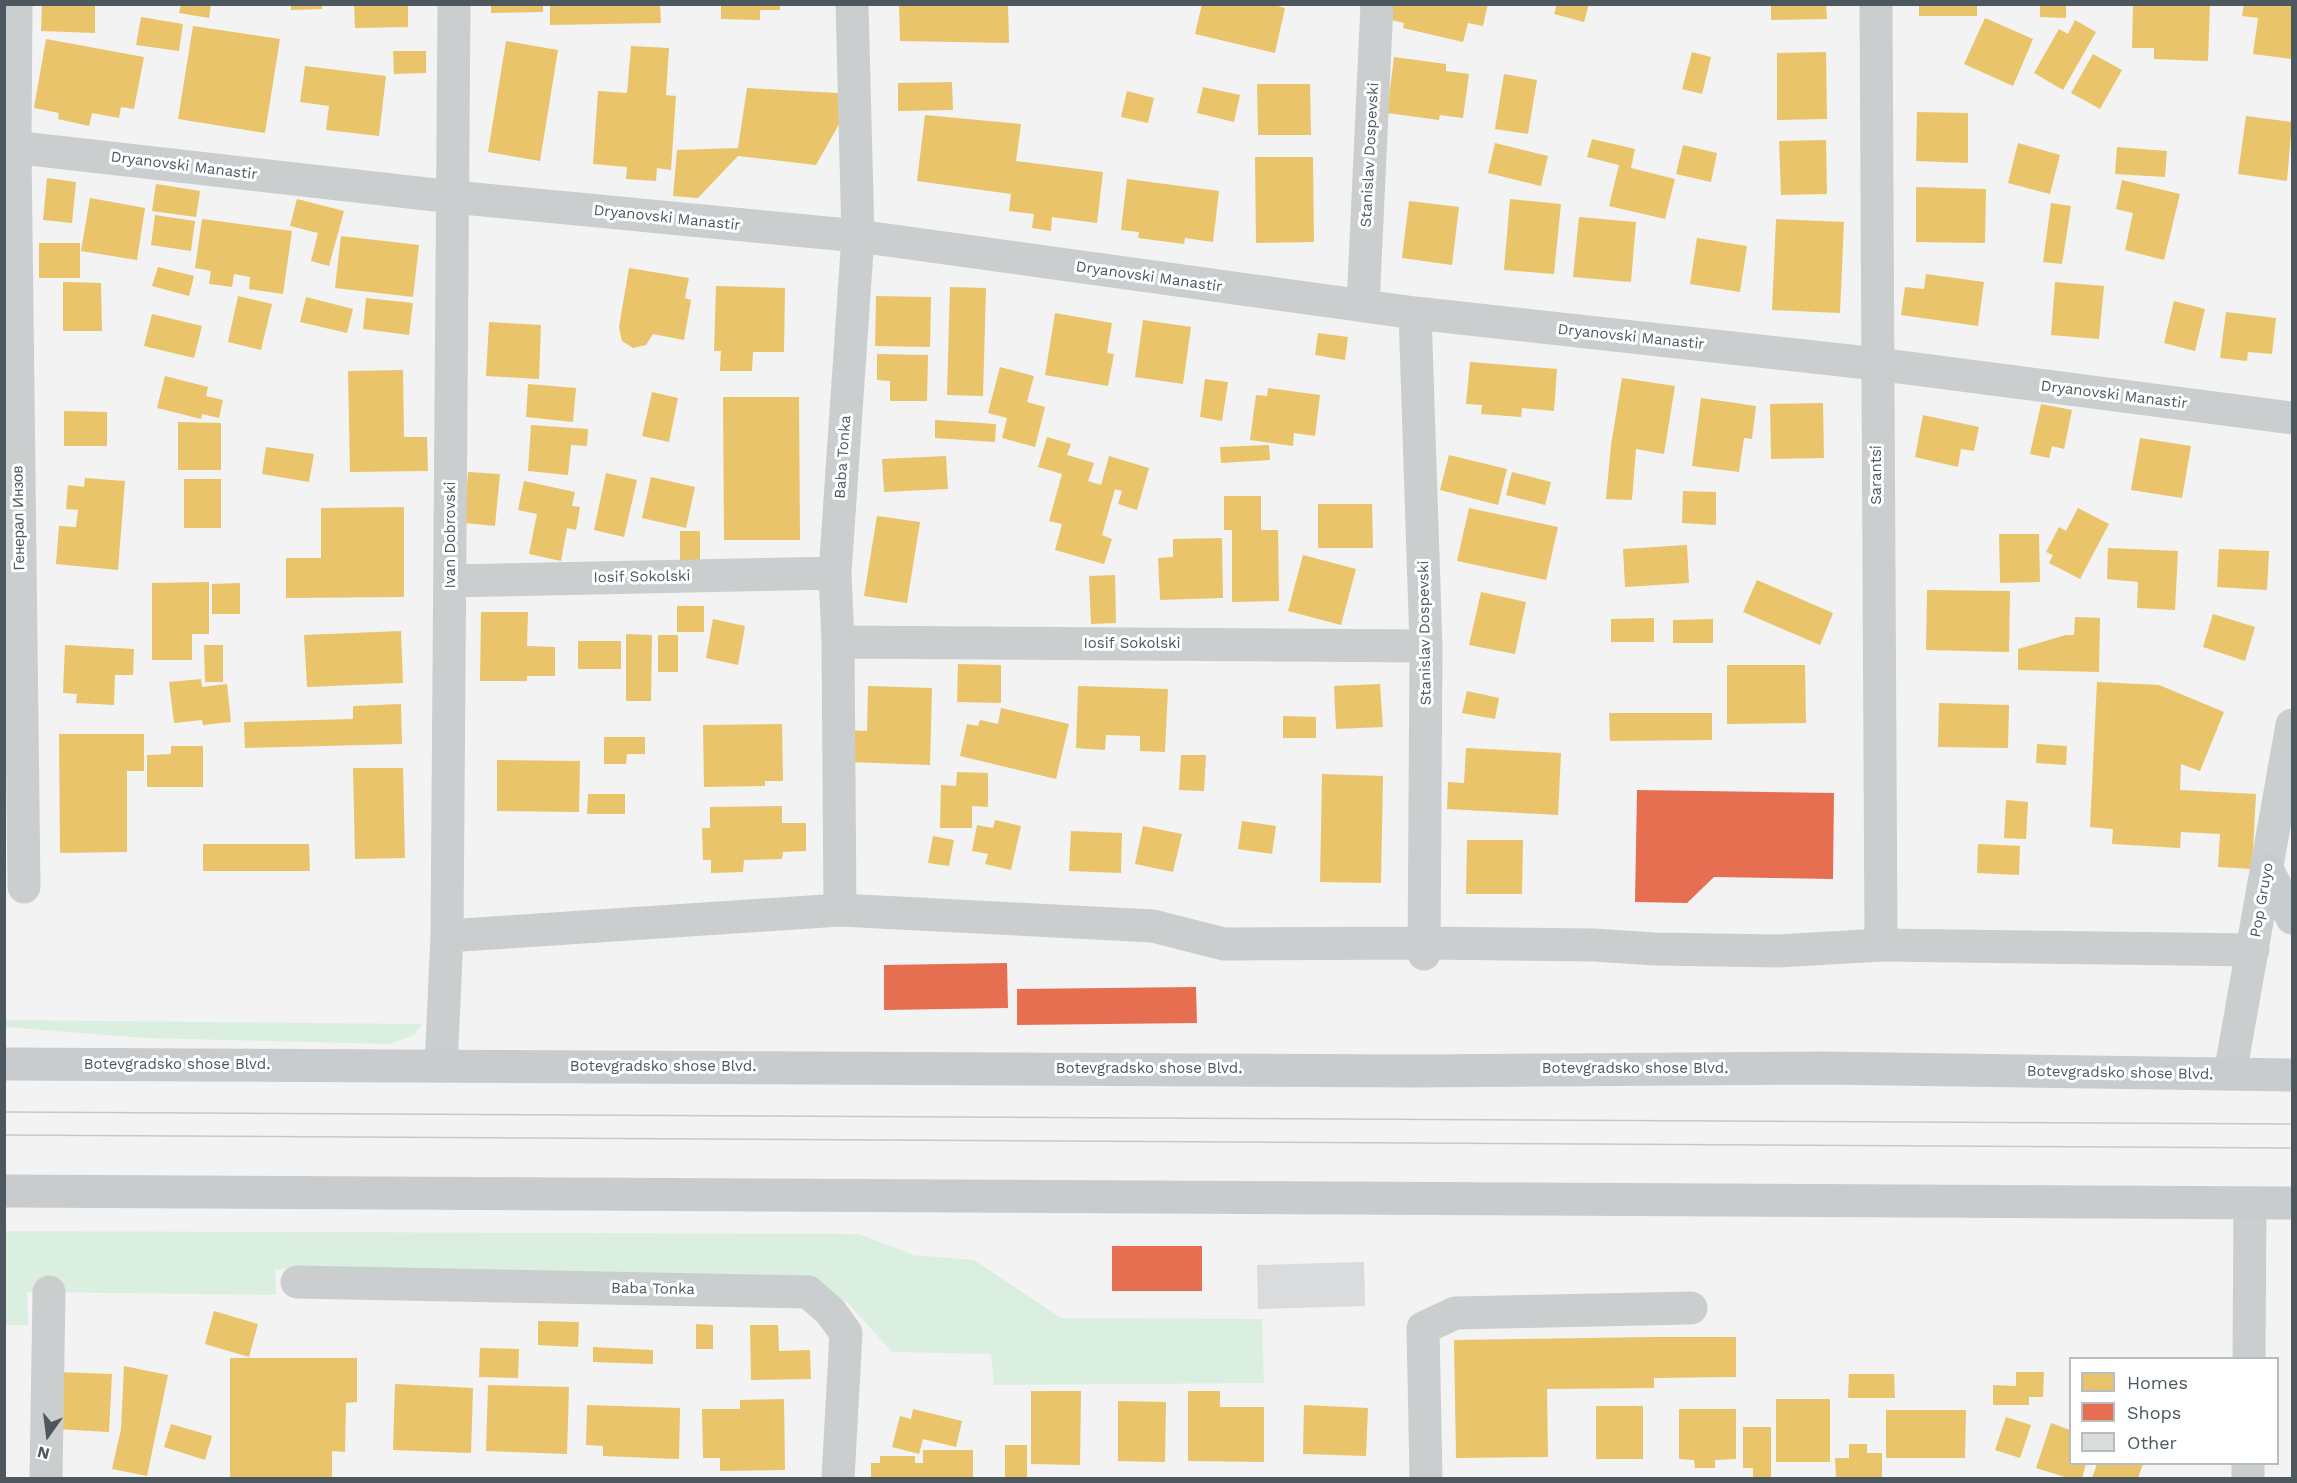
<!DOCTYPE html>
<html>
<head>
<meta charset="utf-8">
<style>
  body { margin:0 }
  #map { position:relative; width:2297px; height:1483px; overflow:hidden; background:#f3f3f3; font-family:"Work Sans",sans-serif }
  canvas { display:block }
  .frame { position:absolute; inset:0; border:6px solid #4c585e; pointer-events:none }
  .legend { position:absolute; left:2069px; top:1357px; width:210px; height:108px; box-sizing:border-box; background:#fff; border:2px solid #b7bcbf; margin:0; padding:8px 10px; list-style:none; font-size:18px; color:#4c585e }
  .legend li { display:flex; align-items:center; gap:12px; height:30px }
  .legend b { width:30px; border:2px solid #b7bcbf }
  .north { position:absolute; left:18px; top:1405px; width:60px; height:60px; -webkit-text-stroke:4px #fff; paint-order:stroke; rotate:194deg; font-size:16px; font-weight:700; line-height:24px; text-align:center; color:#4c585e }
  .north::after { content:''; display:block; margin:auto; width:21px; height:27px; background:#4c585e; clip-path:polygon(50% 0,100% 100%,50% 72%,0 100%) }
</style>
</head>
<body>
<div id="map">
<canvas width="2297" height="1483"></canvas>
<div class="frame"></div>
<ul class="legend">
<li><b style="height:16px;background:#e9c46a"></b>Homes</li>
<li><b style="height:16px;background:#e76f51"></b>Shops</li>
<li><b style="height:16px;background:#d9dbdc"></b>Other</li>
</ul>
<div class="north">N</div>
</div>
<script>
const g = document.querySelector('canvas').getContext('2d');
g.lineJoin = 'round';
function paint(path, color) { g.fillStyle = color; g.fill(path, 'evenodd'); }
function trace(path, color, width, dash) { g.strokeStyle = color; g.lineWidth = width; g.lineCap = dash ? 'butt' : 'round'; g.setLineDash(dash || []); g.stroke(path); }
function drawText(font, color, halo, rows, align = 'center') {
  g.font = font + ' "Work Sans",sans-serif'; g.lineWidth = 6; g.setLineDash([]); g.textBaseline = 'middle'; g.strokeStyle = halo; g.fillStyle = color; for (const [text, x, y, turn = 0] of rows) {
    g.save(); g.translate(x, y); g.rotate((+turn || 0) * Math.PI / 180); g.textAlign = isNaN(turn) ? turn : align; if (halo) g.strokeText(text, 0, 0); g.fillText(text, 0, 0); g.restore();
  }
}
paint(new Path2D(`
  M5,1020L422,1024L414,1035L390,1044L145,1038L5,1027Z
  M5,1231L859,1234L914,1255L974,1260L1061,1318L1262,1319L1264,1383L994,1385L991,1354L892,1352L847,1302L800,1278L275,1269L276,1295L27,1292L28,1325H5Z`), '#dbefe0');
paint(new Path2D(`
  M42,4H95V33L41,31Z
  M181,4H211L209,18L179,13Z
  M291,4H322V9L291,10Z
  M354,4H408V27L355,28Z
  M491,4H543V12L491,13Z
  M550,4H660L661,23L550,25Z
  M721,4H780V10H760V20L721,19Z
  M899,4H1008L1009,43L900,41Z
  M1202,4H1270L1285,8L1275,53L1195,34Z
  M1390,4H1488L1483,26L1468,23L1463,42L1403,28L1404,23L1387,19Z
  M1557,4H1589L1584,22L1554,14Z
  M1771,4H1826L1827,19L1771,20Z
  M1919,4H1977V16H1919Z
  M2040,4H2066V18L2040,17Z
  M2133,4H2210L2208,61L2154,59V48H2132Z
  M2244,4H2292V59L2253,54L2258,18L2242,16Z
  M141,17L183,24L179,51L136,45Z
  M1985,18L2033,39L2013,86L1964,64Z
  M2075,20L2096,32L2063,90L2034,73L2059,29L2068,34Z
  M193,26L280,39L265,133L178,119Z
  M46,39L144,57L134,109L121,107L119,118L92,113L89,126L58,119L59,113L34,108Z
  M506,41L558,50L540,161L488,152Z
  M631,46L669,48L666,95L676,96L671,170L657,168L656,181L626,179L627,167L593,164L598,91L627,93Z
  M393,51H426V73L394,74Z
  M1692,52L1711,57L1702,94L1682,89Z
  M1826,52L1827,119L1777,120V53Z
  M2093,54L2122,70L2100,109L2071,93Z
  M1394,57L1446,64V71L1469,74L1463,118L1440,115L1439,120L1387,113Z
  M305,66L386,76L379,136L326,130L329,106L300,102Z
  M1504,74L1537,80L1528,134L1495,129Z
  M952,82L953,110L898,111V83Z
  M1257,84H1310L1311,135H1258Z
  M1203,87L1240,95L1234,122L1197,113Z
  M747,88L856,94L816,165L738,156L698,198L673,196L677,150L738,148Z
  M1127,91L1154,98L1148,123L1121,117Z
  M1917,112L1968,113V163L1916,161Z
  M925,115L1021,124L1016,161L1103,172L1097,223L1052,217L1051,231L1032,228L1034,214L1009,211L1011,194L917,181Z
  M2246,116L2292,122L2287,181L2238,174Z
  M1592,139L1635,149L1631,168L1675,179L1665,219L1609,206L1619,165L1587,157Z
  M1826,140L1827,194L1781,195L1779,141Z
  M1495,143L1548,156L1541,186L1488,173Z
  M2018,143L2060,155L2050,194L2008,183Z
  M1683,145L1717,153L1711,182L1676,174Z
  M2117,147L2167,151L2165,177L2115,174Z
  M1255,157H1313L1314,242L1256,243Z
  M47,178L76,182L72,223L43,220Z
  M1127,179L1219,191L1213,242L1185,238L1184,244L1138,238L1139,232L1121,230Z
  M2122,180L2180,194L2164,260L2125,250L2133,213L2116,209Z
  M156,184L200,191L196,217L152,211Z
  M1916,187L1986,189L1985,243L1916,242Z
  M90,198L145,208L137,260L81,251Z
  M297,199L344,211L329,266L311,261L318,233L290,226Z
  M1510,199L1561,204L1554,274L1504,270Z
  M1409,201L1459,207L1452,265L1402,258Z
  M2051,203L2071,206L2062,264L2043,262Z
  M155,215L195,221L191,251L151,245Z
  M1579,217L1636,222L1631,282L1573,277Z
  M202,219L292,231L283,294L249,289L250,277L234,274L232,287L209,284L211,271L195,268Z
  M1776,219L1844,222L1840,313L1772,310Z
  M341,236L419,245L413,297L335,288Z
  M1697,238L1747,246L1740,292L1690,284Z
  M39,243H80V278H39Z
  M158,267L194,276L189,296L152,286Z
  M629,268L689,278L685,298L691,300L684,340L653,334L646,345L633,348L622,341L619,327Z
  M1926,274L1984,282L1978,326L1901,315L1905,287L1924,289Z
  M63,282L101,283L102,331H63Z
  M2055,282L2104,286L2099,339L2051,335Z
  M716,286L785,288L784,352H753L752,371H720L721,351H714Z
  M950,287L986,288L983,396L947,395Z
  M238,296L272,304L261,350L228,342Z
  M876,296L931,297L930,347L875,346Z
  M306,297L353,309L347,333L300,322Z
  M366,298L413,303L409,335L363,329Z
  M2174,301L2205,309L2195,351L2164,343Z
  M2226,312L2276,318L2272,354L2248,352L2247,361L2220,358Z
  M1055,313L1112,323L1107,353L1114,354L1108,386L1045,375Z
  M152,314L202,326L194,358L144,346Z
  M1143,320L1191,327L1183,384L1135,377Z
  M489,322L541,325L539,379L486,376Z
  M1318,333L1348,337L1345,360L1315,355Z
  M877,354L928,355L927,401H890V381L877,380Z
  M1470,362L1557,369L1554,411L1522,408L1521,417L1481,414L1482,405L1466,404Z
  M1000,367L1034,376L1027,402L1045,407L1035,447L1002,438L1007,418L988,413Z
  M403,370L404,437H427L428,471L350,472L348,371Z
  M165,376L208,387L206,396L223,400L219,418L202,414L201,419L157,408Z
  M1622,378L1675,386L1664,454L1636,449L1632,500L1606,499L1611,445Z
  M1205,379L1228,382L1222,421L1200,417Z
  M528,384L576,388L573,422L526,417Z
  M1268,388L1320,395L1315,436L1294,433L1293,446L1250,440L1256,395L1267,396Z
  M652,392L678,398L669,442L642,436Z
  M723,397H799L800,540H724Z
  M1701,398L1756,406L1752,439L1744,438L1739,472L1692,466Z
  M1823,403L1824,458L1771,459L1770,404Z
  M2041,404L2072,410L2064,449L2052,446L2049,458L2030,454Z
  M64,411L107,412V446H64Z
  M1923,415L1979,427L1974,451L1961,449L1958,467L1915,457Z
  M935,420L996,424L995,442L935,438Z
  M178,422L221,423V470H178Z
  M531,425L588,429L587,446L571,445L568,475L528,471Z
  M1047,437L1071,444L1067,455L1094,463L1088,481L1101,485L1109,456L1149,468L1137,510L1118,504L1122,491L1115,489L1102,535L1112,539L1104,564L1055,550L1062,524L1049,521L1062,474L1038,467Z
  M2140,438L2191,446L2182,498L2131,490Z
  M1269,445L1270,460L1221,463L1220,447Z
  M266,447L314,454L309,482L262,474Z
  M1449,455L1507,469L1498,505L1440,490Z
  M946,456L948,489L884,492L882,459Z
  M468,472L500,474L495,526L464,523Z
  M1512,472L1551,482L1545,505L1506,495Z
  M606,473L637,480L624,537L594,530Z
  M651,477L695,487L686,528L642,518Z
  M85,478L125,481L118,570L56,564L59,526L76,527L78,510L66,509L68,485L84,487Z
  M184,479H221V528H184Z
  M524,481L575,492L572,506L580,507L576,530L567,528L561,561L529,554L537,514L518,510Z
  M1683,491L1716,492V525L1682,523Z
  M1224,496H1261V530H1278L1279,601L1232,602V530H1224Z
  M1318,504H1372L1373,548H1318Z
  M404,507V597L286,598V558H321V508Z
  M1469,508L1558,527L1546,580L1457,561Z
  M2078,508L2109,524L2080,579L2049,563L2053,555L2046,552L2059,527L2066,531Z
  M877,516L920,522L907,603L864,596Z
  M680,531H700V560H680Z
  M1999,534H2039L2040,582L2000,583Z
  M1222,538L1223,598L1160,600L1158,558L1173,557V539Z
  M1687,545L1689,583L1625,587L1623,549Z
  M2108,548L2178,551L2175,610L2137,608L2138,582L2107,579Z
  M2219,549L2269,551L2267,590L2217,587Z
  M1303,555L1356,569L1341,625L1288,611Z
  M1115,575L1116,623L1091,624L1089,576Z
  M1757,580L1833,613L1820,645L1743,612Z
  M209,582V634H192V660H152V583Z
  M240,583V614H212V584Z
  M1927,590L2010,591L2009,652L1926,650Z
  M1481,592L1526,602L1515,654L1469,645Z
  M677,606H704V632H677Z
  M481,612H528L527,646L555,647V676H527V681H480Z
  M2213,614L2255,627L2245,661L2203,647Z
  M2075,617L2100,618L2099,672L2018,670V649L2066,635H2074Z
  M1654,618V642H1611V619Z
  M713,619L745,626L738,665L706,658Z
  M1713,619V643H1673V620Z
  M401,631L403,683L307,687L304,635Z
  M626,634L652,635L651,701H626Z
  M658,635H678V672H658Z
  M578,641H621V669H578Z
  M65,645L134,649L133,675H115L114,705L76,703L77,694L63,693Z
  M204,645H223V682H205Z
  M958,664L1001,665V703L957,702Z
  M1727,665H1805L1806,723L1727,724Z
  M201,679L202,687L227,684L231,722L203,725L202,720L174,723L169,682Z
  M2097,682L2159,685L2224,712L2200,771L2181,764L2180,790L2256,794L2252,869L2218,867L2220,834L2181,832L2180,848L2112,844L2113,829L2090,827Z
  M1380,684L1383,727L1336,729L1334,686Z
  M868,686L932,688L930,765L849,762L850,730L867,731Z
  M1078,686L1168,689L1165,752L1140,751V736L1106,735L1105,750L1076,748Z
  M1467,691L1499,698L1495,719L1462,713Z
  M1939,703L2009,705L2008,748L1938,747Z
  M401,704L402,744L245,748L244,722L353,719V706Z
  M1001,708L1069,724L1056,779L960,756L967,724L978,726L980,720L998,724Z
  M1609,713H1712V740L1610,741Z
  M1283,716L1316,717V738H1283Z
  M782,724L783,781H765V786L704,787L703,725Z
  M59,734H144V771H127V852L60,853Z
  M604,737H645V754H627L626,764H604Z
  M2037,744L2067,746L2066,765L2036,763Z
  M171,746H203V787H147V755L171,754Z
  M1466,748L1561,753L1558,815L1447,809L1448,782L1464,783Z
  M1181,755H1206L1204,791L1179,790Z
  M497,760L580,761L579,812L497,811Z
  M353,768H403L405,858L355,859Z
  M957,772L988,773V807L972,806V828H940L941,785L956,786Z
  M1322,774L1383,776L1381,883L1320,882Z
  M588,794H625V814H587Z
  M2006,800L2028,802L2026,839L2004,838Z
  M782,806V823H806V851L783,852L782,859L744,860L743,872L711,873V860H703L702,828H710V807Z
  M995,820L1021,826L1011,870L985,864L988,854L972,851L977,825L993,828Z
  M1242,821L1276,826L1272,854L1238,849Z
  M1143,826L1182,834L1173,872L1135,864Z
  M1071,831L1122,833L1121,873L1069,871Z
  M933,836L954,840L949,866L928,863Z
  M1467,840H1523L1522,894H1466Z
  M203,844H309L310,871H203Z
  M1978,844L2020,846L2019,875L1977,873Z
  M214,1311L258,1324L249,1357L205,1344Z
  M538,1321L579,1322L578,1347L538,1345Z
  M696,1324L713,1325V1349H696Z
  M750,1325H778L779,1351L810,1350L811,1379L751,1380Z
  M1653,1337H1736V1377L1654,1378V1388L1547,1389L1548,1457L1456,1458L1454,1340Z
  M593,1347L653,1350V1364L593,1362Z
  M480,1348L519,1349L518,1378L479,1377Z
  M230,1358H357V1402L346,1403L345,1452L332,1451V1478L230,1477Z
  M124,1366L168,1375L147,1476L112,1469L121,1429Z
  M58,1372L112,1374L109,1432L55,1429Z
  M2016,1372H2044L2043,1397H2029V1405H1993V1385L2016,1386Z
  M1849,1374H1894L1895,1398H1848Z
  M395,1384L473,1388L471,1453L393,1450Z
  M488,1385L569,1387L567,1454L486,1451Z
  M1031,1391H1081L1080,1465L1031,1464Z
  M1188,1391H1220V1407H1264V1462L1188,1461Z
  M784,1399L785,1470L720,1471V1458H703L702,1409H740V1400Z
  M1776,1399H1830V1462H1776Z
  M1118,1401L1166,1402L1165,1462L1118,1461Z
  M587,1405L680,1408L679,1459L603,1456V1446L586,1445Z
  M1304,1405L1368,1408L1366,1456L1303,1454Z
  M1596,1406H1643V1459H1596Z
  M913,1409L962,1421L956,1447L923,1439L919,1454L892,1447L900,1416L911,1419Z
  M1679,1409H1736V1459L1715,1460V1468H1695L1694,1460L1679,1459Z
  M1886,1410H1966L1965,1458H1886Z
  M2006,1417L2031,1425L2020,1458L1995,1450Z
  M2051,1423L2070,1430V1464H2086L2082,1478H2068L2036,1468Z
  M171,1424L212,1436L205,1460L164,1447Z
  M1743,1427H1771V1478H1753V1468H1743Z
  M1849,1444H1867V1453H1882V1478H1836L1835,1458H1849Z
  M1005,1445H1027V1478H1005Z
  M923,1450H973V1478H871V1463H880V1456H915V1463H923Z
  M2097,1464H2143L2138,1478H2092Z`), '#e9c46a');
paint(new Path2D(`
  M1637,790L1834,793L1833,879L1714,877L1687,903L1635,902Z
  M1007,963L1008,1008L884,1010V965Z
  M1196,987L1197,1023L1017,1025V989Z
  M1112,1246H1202V1291H1112Z`), '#e76f51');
paint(new Path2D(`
  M1364,1262L1365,1306L1258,1309L1257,1265Z`), '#d9dbdc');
trace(new Path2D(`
  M16,4L15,147L24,887
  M1876,4L1881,945
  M4,146L453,197L858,236L1415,313L1877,364L2292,418
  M1363,306L1377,4
  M1415,313L1426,646L1424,954
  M450,581L835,573
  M838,642L1426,646
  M840,910L838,642L835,573L858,236L852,4
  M447,936L840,910L1153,926L1224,944L1425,943L1593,945L1655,949L1778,951L1881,945L2253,950
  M441,1066L447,936L454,4
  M2230,1074L2292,725
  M297,1282L808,1292L830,1311L846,1333L838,1478
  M2249,1358L2250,1203
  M46,1478L49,1292
  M1426,1478L1423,1328L1455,1313L1691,1308
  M2248,1478V1464`), '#cbcecf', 33);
trace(new Path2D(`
  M2267,869L2292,918
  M4,1064L1414,1071L1822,1068L2292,1075
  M4,1191L2292,1203`), '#c9ccce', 33);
trace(new Path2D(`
  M4,1112L2292,1124
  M4,1135L2292,1148`), '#c7c8ca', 1.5);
drawText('15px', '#4c585e', '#fff', [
  ["Stanislav Dospevski",1370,155,-87],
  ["Dryanovski Manastir",184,166,7],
  ["Dryanovski Manastir",667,218,6],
  ["Dryanovski Manastir",1149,277,8],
  ["Dryanovski Manastir",1631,337,6],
  ["Dryanovski Manastir",2114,395,7],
  ["Baba Tonka",843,457,-86],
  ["Sarantsi",1877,475,-90],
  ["Генерал Инзов",19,518,-91],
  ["Ivan Dobrovski",451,535,-90],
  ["Iosif Sokolski",642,577,-1],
  ["Stanislav Dospevski",1425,633,-91],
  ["Iosif Sokolski",1132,644],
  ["Pop Gruyo",2262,900,-80],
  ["Botevgradsko shose Blvd.",177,1065],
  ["Botevgradsko shose Blvd.",663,1067],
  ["Botevgradsko shose Blvd.",1149,1069],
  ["Botevgradsko shose Blvd.",1635,1069],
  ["Botevgradsko shose Blvd.",2120,1073,1],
  ["Baba Tonka",653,1289,1]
]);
</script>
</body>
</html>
